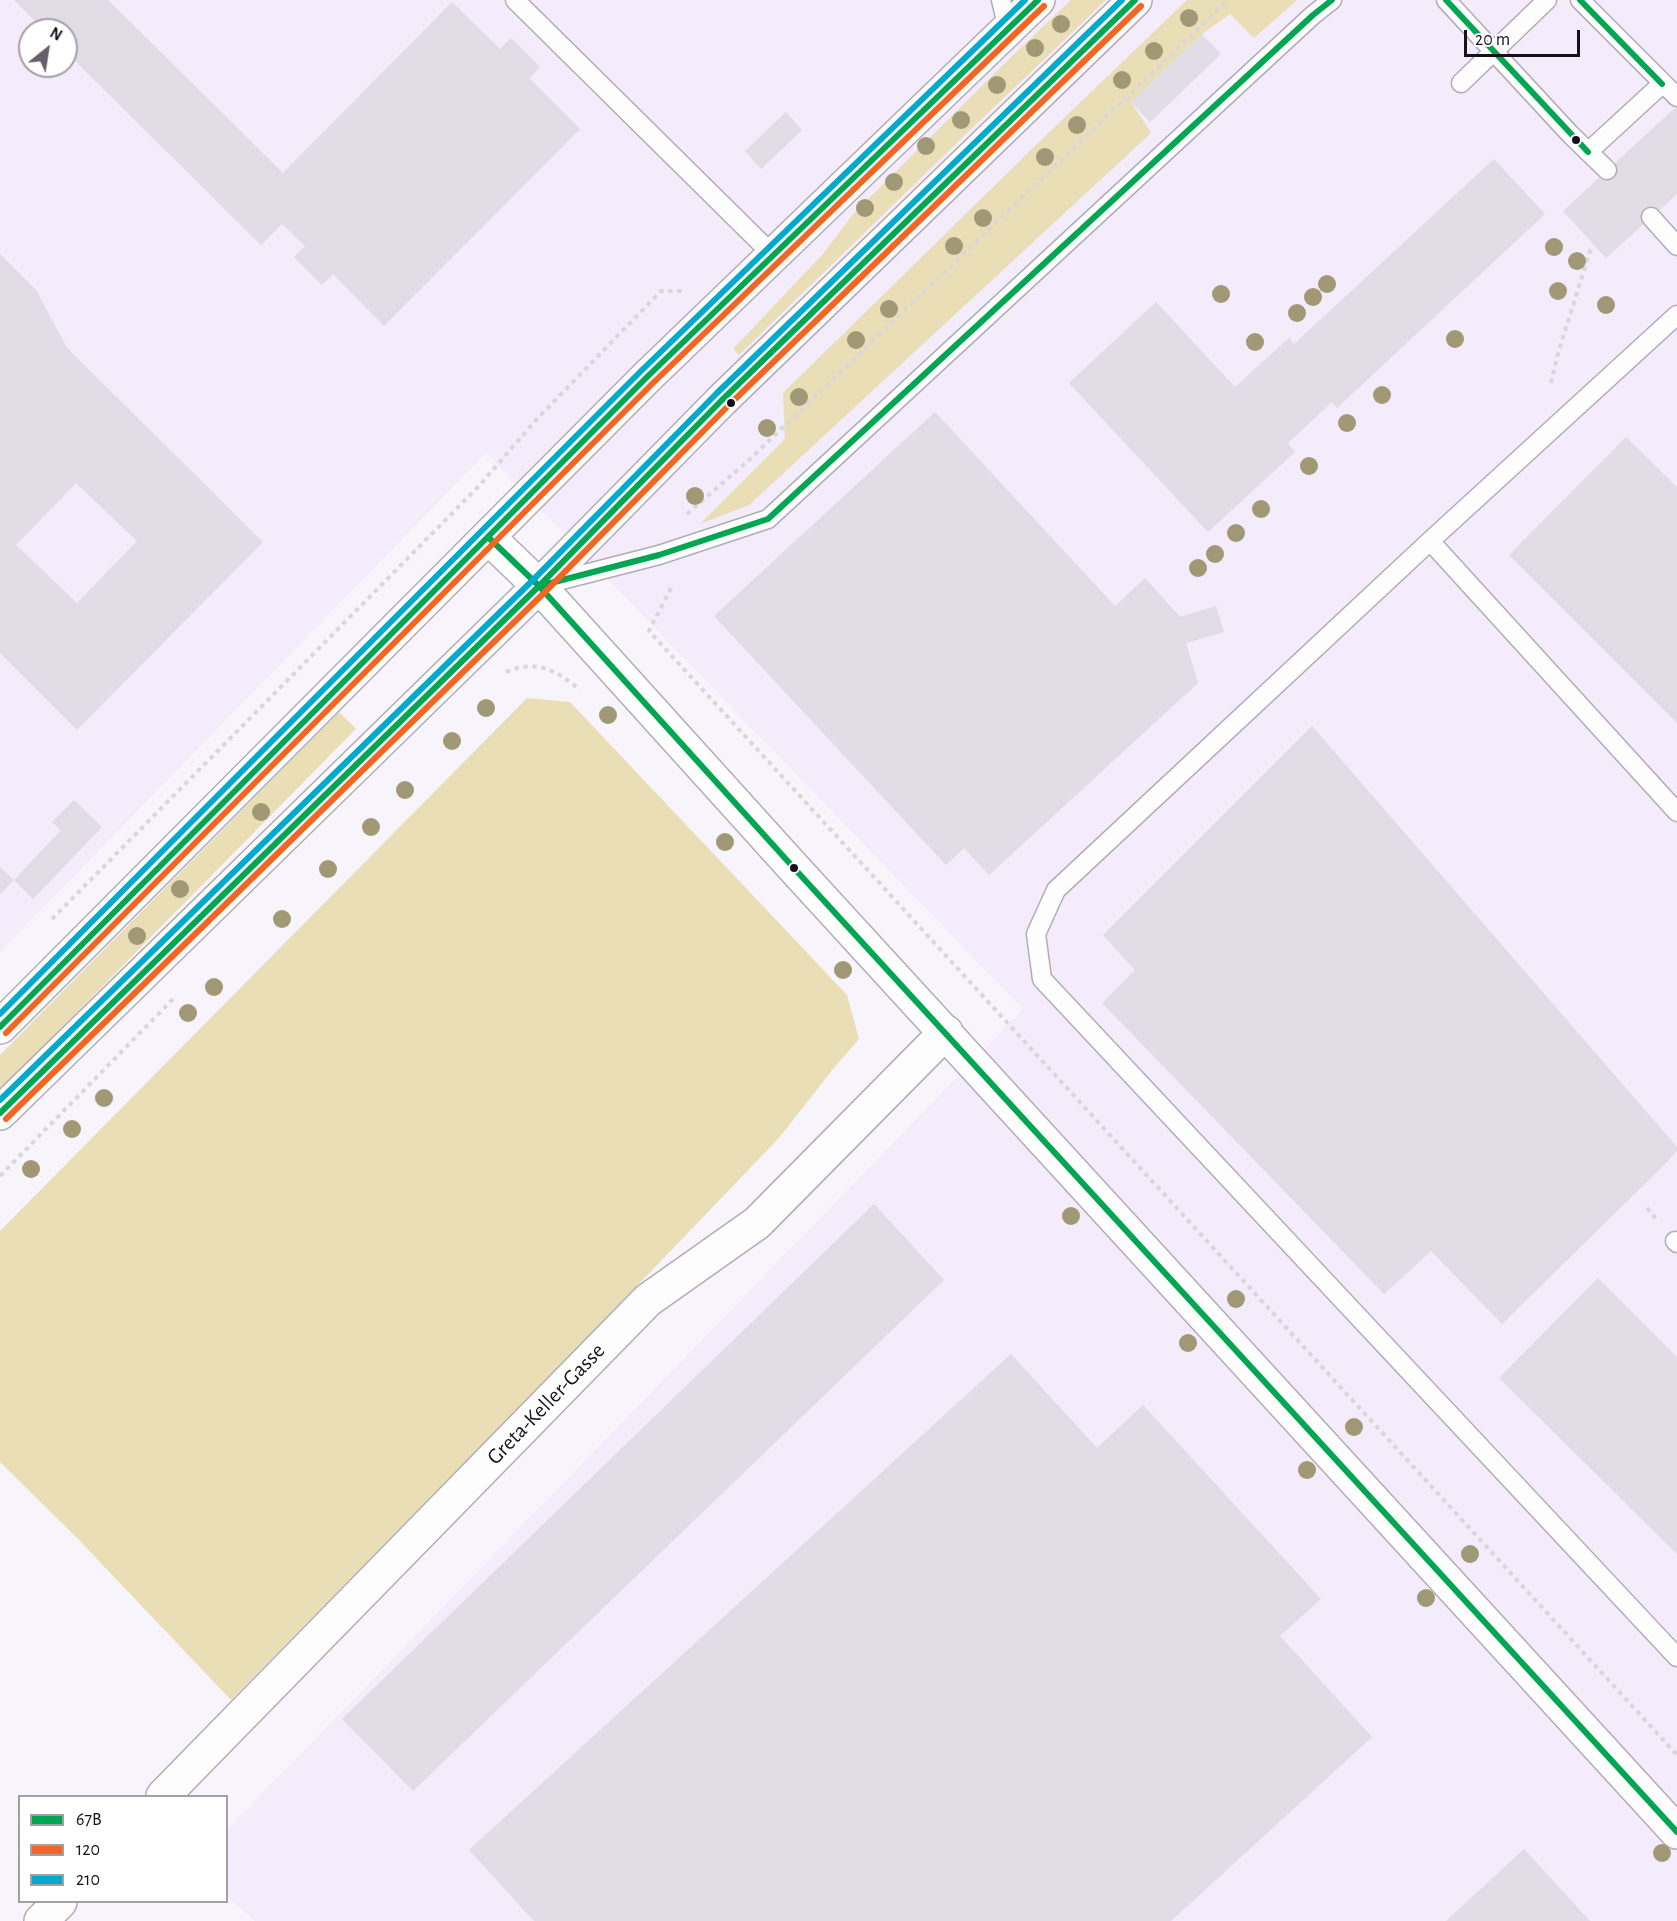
<!DOCTYPE html>
<html>
<head>
<meta charset="utf-8">
<style>
  body { margin:0 }
  #map { position:relative; width:1677px; height:1921px; overflow:hidden; background:#f8f4fb; font-family:"Alegreya Sans",sans-serif }
  canvas { display:block }
  .legend { position:absolute; left:18px; top:1795px; width:210px; height:108px; box-sizing:border-box; background:#fff; border:2px solid #a2a0a4; margin:0; padding:8px 10px; list-style:none; font-size:18px; color:#17111c }
  .legend li { display:flex; align-items:center; gap:12px; height:30px }
  .legend b { width:30px; border:2px solid #a2a0a4 }
  .north { position:absolute; left:18px; top:18px; width:60px; height:60px; box-sizing:border-box; background:#fff; border:2px solid #a2a0a4; border-radius:50%; rotate:30deg; font-size:16px; font-weight:700; line-height:24px; text-align:center; color:#17111c }
  .north::after { content:''; display:block; margin:auto; width:21px; height:27px; background:#66606a; clip-path:polygon(50% 0,100% 100%,50% 72%,0 100%) }
  .scale { position:absolute; left:1464px; top:30px; width:116px; height:27px; box-sizing:border-box; border:3px solid #17111c; border-top:0; padding-left:8px; font-size:18px; line-height:21px; white-space:nowrap; color:#17111c; -webkit-text-stroke:4px #fff; paint-order:stroke }
</style>
</head>
<body>
<div id="map">
<canvas width="1677" height="1921"></canvas>
<ul class="legend">
<li><b style="height:8px;background:#00a651"></b>67B</li>
<li><b style="height:8px;background:#f26522"></b>120</li>
<li><b style="height:8px;background:#00a9ce"></b>210</li>
</ul>
<div class="north">N</div>
<div class="scale">20 m</div>
</div>
<script>
const g = document.querySelector('canvas').getContext('2d');
g.lineJoin = 'round';
function paint(path, color) { g.fillStyle = color; g.fill(path, 'evenodd'); }
function trace(path, color, width, dash) { g.strokeStyle = color; g.lineWidth = width; g.lineCap = dash ? 'butt' : 'round'; g.setLineDash(dash || []); g.stroke(path); }
function drawText(font, color, halo, rows, align = 'center') {
  g.font = font + ' "Alegreya Sans",sans-serif'; g.lineWidth = 6; g.setLineDash([]); g.textBaseline = 'middle'; g.strokeStyle = halo; g.fillStyle = color; for (const [text, x, y, turn = 0] of rows) {
    g.save(); g.translate(x, y); g.rotate((+turn || 0) * Math.PI / 180); g.textAlign = isNaN(turn) ? turn : align; if (halo) g.strokeText(text, 0, 0); g.fillText(text, 0, 0); g.restore();
  }
}
paint(new Path2D(`
  M0,0H1677V1921H255L227,1897V1830L1023,1009L486,453L0,952ZM30,30H66V66H30Z`), '#f4ebfb');
paint(new Path2D(`
  M1071,0H1106L969,131L739,355L733,349L823,254L854,213L1008,60Z
  M1187,0H1297L1254,38L1230,14L1202,34L1131,102L1151,133L749,505L700,524L785,439L783,393L1034,147Z
  M527,698L570,702L847,995L859,1039L833,1069L779,1138L585,1340L231,1700L79,1540L0,1462V1231Z
  M339,712L356,729L0,1090V1055Z`), '#e9deb6');
paint(new Path2D(`
  M14,0H108L283,173L452,2L500,49L511,38L540,67L529,78L580,129L384,326L333,274L322,285L294,257L305,246L282,224L261,245L66,52V30H44Z
  M1202,34L1221,54L1150,122L1131,102Z
  M1677,106V194L1606,258L1563,211Z
  M786,112L802,130L761,169L745,151Z
  M1494,159L1545,214L1337,408L1332,402L1288,443L1295,452L1208,532L1069,383L1156,302L1235,387L1289,338L1294,344Z
  M0,254L36,290L67,348L263,542L77,730L0,653ZM76,483L137,541L77,603L16,545Z
  M935,412L1115,606L1145,578L1180,617L1216,606L1224,632L1186,643L1198,683L989,875L964,848L946,865L714,616Z
  M1626,437L1677,487V723L1509,555Z
  M1312,726L1677,1147V1151L1665,1164L1502,1324L1431,1251L1384,1294L1102,1003L1135,970L1103,935Z
  M74,800L102,827L33,899L14,880L61,830L52,822Z
  M0,867L14,880L0,894Z
  M874,1204L944,1280L413,1791L342,1719Z
  M1598,1278L1677,1357V1554L1499,1378Z
  M1011,1354L1097,1448L1143,1405L1321,1599L1280,1636L1372,1737L1171,1921H534L469,1850Z
  M1524,1849L1590,1921H1446Z`), '#e1dce5');
const lane = new Path2D(`
  M515,0L774,256
  M1001,0L1008,29
  M1446,0L1570,134L1607,170
  M1580,0L1677,97
  M1461,83L1547,0
  M1588,152L1662,84
  M1651,217L1677,246
  M1677,315L1430,541L1056,890L1036,934L1042,979L1677,1657
  M1430,541L1677,812
  M546,584L659,555L768,519L1313,15L1332,0
  M1675,1241L1677,1243`);
const street = new Path2D(`
  M488,537L539,586L793,867L1677,1832
  M163,1796L648,1300L757,1223L946,1032
  M41,1921L60,1902`);
const primary = new Path2D(`
  M0,1027L647,377L1038,0
  M0,1113L539,586L722,400L1135,0`);
trace(lane, '#b1acb5', 21);
trace(street, '#b1acb5', 36);
trace(primary, '#b1acb5', 36);
trace(new Path2D(`
  M1551,383L1559,350L1591,248
  M687,514L749,460L1228,0
  M671,588L649,631L1677,1755
  M506,672C537,659 556,670 580,690
  M52,919L478,487L536,420L661,291H682
  M0,1176L176,996
  M1647,1208L1657,1220`), '#d9d7d9', 4, [4.5, 4.5]);
trace(lane, '#fefdfe', 18);
trace(street, '#fefdfe', 33);
trace(primary, '#fefdfe', 33);
trace(new Path2D(`
  M1446,0L1588,152
  M1580,0L1662,84
  M488,537L539,586L793,867L1677,1832
  M539,586L659,555L768,519L1313,15L1332,0
  M0,1027L647,377L1038,0
  M0,1113L539,586L722,400L1135,0`), '#00a651', 6);
trace(new Path2D(`
  M6,1033L653,383L1044,6
  M6,1119L545,592L728,406L1141,6`), '#f26522', 6);
trace(new Path2D(`
  M0,1014L641,371L1025,0
  M0,1100L533,580L716,394L1122,0`), '#00a9ce', 6);
g.fillStyle = '#a19975';
for (const [x, y] of [
  [1189,18],
  [1061,24],
  [1035,48],
  [1154,51],
  [1122,80],
  [997,85],
  [961,120],
  [1077,125],
  [926,146],
  [1045,157],
  [894,182],
  [865,208],
  [983,218],
  [954,246],
  [1554,247],
  [1577,261],
  [1327,284],
  [1558,291],
  [1221,294],
  [1313,297],
  [1606,305],
  [889,309],
  [1297,313],
  [1455,339],
  [856,340],
  [1255,342],
  [1382,395],
  [799,397],
  [1347,423],
  [767,428],
  [1309,466],
  [695,496],
  [1261,509],
  [1236,533],
  [1215,554],
  [1198,568],
  [486,708],
  [608,715],
  [452,741],
  [405,790],
  [261,812],
  [371,827],
  [725,842],
  [328,869],
  [180,889],
  [282,919],
  [137,936],
  [843,970],
  [214,987],
  [188,1013],
  [104,1098],
  [72,1129],
  [31,1169],
  [1071,1216],
  [1236,1299],
  [1188,1343],
  [1354,1427],
  [1307,1470],
  [1470,1554],
  [1426,1598],
  [1662,1853]
]) { g.beginPath(); g.arc(x, y, 9, 0, 2 * Math.PI); g.fill(); }
for (const [x, y, r, color] of [
  [1576,140,5,"#17111c"],
  [731,403,5,"#17111c"],
  [794,868,5,"#17111c"]
]) { const dot = new Path2D(); dot.arc(x, y, r, 0, 2 * Math.PI); g.fillStyle = color; g.fill(dot); trace(dot, '#fff', 2); }
drawText('22px', '#17111c', '#fff', [
  ["Greta-Keller-Gasse",546,1404,-46]
]);
</script>
</body>
</html>
